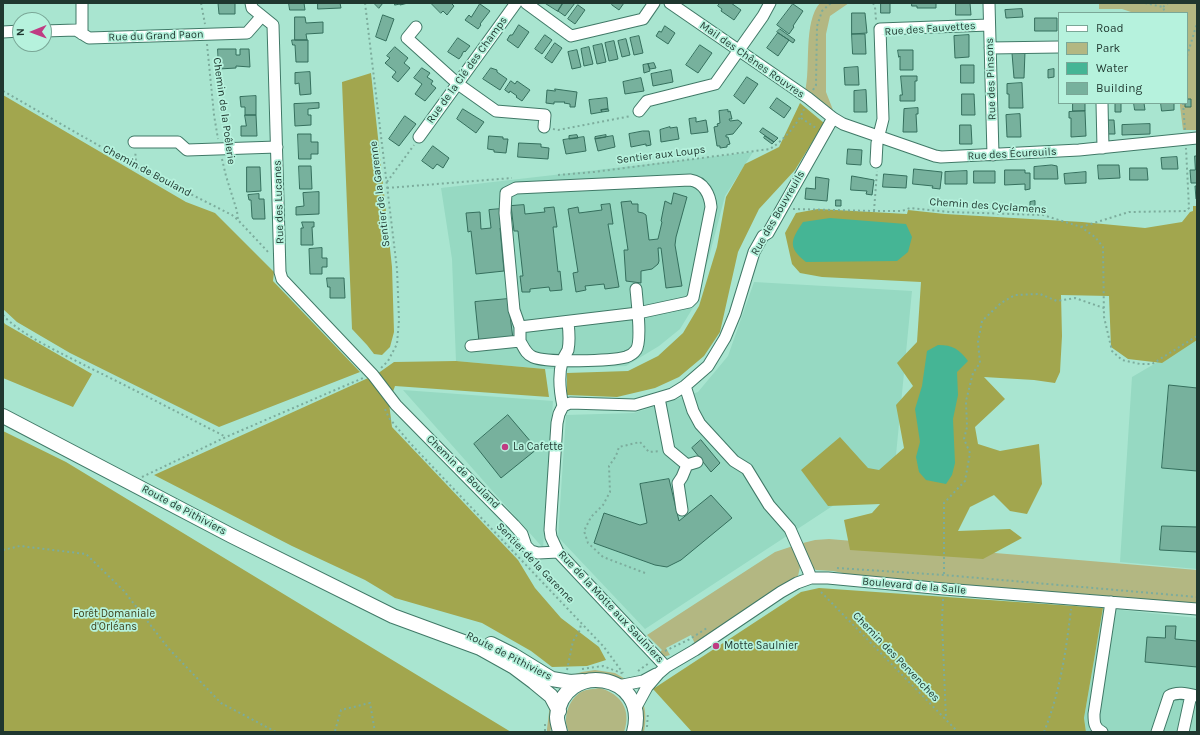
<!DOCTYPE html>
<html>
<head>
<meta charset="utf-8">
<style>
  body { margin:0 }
  #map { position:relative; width:1200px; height:735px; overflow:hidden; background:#a9e5d0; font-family:Karla,sans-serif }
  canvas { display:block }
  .frame { position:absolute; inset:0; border:4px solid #1f372f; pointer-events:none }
  .legend { position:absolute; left:1058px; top:12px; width:130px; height:92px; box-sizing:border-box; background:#b6f2dd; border:1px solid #7aa797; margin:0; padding:5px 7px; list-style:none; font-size:12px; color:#1f372f }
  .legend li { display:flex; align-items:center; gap:8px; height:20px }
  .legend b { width:20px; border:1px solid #7aa797 }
  .north { position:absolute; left:12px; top:12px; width:40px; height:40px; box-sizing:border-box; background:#b6f2dd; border:1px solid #7aa797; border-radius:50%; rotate:269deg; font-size:11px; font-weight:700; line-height:16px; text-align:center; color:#1f372f }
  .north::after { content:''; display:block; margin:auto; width:14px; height:18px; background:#bf3c83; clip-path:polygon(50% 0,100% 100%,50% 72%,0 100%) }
</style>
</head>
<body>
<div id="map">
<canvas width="1200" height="735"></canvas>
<div class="frame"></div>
<ul class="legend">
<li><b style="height:5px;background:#fff"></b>Road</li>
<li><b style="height:11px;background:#b3b782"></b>Park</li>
<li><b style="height:11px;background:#45b595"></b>Water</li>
<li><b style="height:11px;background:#77b19d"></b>Building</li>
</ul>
<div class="north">N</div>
</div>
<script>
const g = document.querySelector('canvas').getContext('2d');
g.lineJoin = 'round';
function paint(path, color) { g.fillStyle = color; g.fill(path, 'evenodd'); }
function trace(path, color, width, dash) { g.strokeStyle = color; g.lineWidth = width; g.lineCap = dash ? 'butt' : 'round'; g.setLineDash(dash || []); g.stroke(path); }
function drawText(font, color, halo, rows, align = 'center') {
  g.font = font + ' Karla,sans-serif'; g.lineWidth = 3.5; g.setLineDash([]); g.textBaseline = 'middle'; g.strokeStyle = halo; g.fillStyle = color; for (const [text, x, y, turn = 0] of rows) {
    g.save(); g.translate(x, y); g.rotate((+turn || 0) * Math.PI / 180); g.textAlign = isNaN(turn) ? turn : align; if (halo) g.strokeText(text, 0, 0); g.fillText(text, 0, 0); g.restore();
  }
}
paint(new Path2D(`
  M753,152L725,196L709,257L694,306L680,329L659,346L626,366L545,369L456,361L452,259L441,188Z
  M754,282L912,291L895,465L645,629L558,537L566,415L634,413L698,392L728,356Z
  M1197,339V569L1120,562L1132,377Z
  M403,390L553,401L543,548Z
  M1103,608L1197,618V730L1195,732H1086L1084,718Z`), '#96d9c2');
paint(new Path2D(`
  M820,3H849L830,16L826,34V92L833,110L805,92C811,67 803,22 820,3Z
  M1099,3H1197V130H1183L1180,106V103H1187V13H1134L1122,9H1099Z
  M829,539L1197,570V604L862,577L833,571L816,570L812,567L803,543L815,540Z
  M793,546L800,567L798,576L695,644L691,635L666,648L670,655L663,657L659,653L662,650L647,635L775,552Z
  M595,670L615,673L627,680L628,682L572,675L582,672Z
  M600,688C621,694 632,710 624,732H569C562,719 568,700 581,692C587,689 593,689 600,688Z
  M643,702C646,712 646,721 644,732H641C638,723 639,710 643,702Z
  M550,704L553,722L550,732H547V729Z`), '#b3b782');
paint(new Path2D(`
  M371,73L392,267L394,332L390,347L382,355L374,354L367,345L352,329L342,82Z
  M3,95L186,202L215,213L274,272L273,281L360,372L219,427L70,353L17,322L3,309Z
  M800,103L824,123L795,170L759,209L738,252L720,332L704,356L679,377L655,388L617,397L567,395V373L628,371L658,356L683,333L699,306L717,247L726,197L745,164L779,147Z
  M1193,206H1197V340L1162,363L1128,359L1111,347L1109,296L1061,295L1062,336L1060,372L1055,383L1034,380L984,377L1005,399L975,427L978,444L1000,451L1039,444L1042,484L1027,514L1010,511L994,495L970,507L958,531L1010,529L1022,538L983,559L850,550L844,520L872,513L880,504L828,506L801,470L840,437L868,468L879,470L904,448L896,405L913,386L897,363L917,342L921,282L822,277L800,273L792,264L785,233L796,213L818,209L907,214L908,210L945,214L1082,222L1145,228L1182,222L1190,212L1193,211Z
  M3,321L5,324L92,374L73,407L3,378Z
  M456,361L545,369L549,397L395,386L389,403L392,427L518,560L535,588L561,618L599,647L606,660L587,666L552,667L531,651L482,623L395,598L365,580L292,546L154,475L377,374L394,362Z
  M3,431L66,462L511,732H3Z
  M819,588L1103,608L1084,718L1086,732H692L653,689L801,592Z`), '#a2a64e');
paint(new Path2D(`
  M830,218L906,224L912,237L908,252L897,261L806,262C787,247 791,240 803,222Z
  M938,345C953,345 959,349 968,361L957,372L958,395L953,419L955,463L952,475L946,484L926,480L919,472L916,457L920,442L915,409L922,386L927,351Z`), '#45b595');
const building = new Path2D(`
  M208,3H235V14H219L218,3Z
  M289,3H304L305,10H290Z
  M318,3H340L341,8L318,9Z
  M374,3H383L379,8Z
  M395,3H408L400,5V4L395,5Z
  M431,3H451L454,6L447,15L443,11L441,13Z
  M545,3H563L558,11Z
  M563,3H575L565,16L558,11Z
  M613,3H624L619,10L612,5Z
  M720,3H731L741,10L734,20L721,11L722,9L718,6Z
  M881,3H890V13H881Z
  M912,3H936V8H917V6H912Z
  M956,3H970L971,15H956Z
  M480,4L490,11L480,24L481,25L478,29L465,20L469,15L471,17Z
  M793,4L803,11L793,26L794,27L789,34L777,25Z
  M578,5L585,10L575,24L568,19Z
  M1022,9L1023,17L1006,18L1005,10Z
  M852,13H865L867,33L852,34Z
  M383,15L394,19L386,41L376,37Z
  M295,17H305L306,23L323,22V33L306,34L307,40H295Z
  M1035,18H1057V31H1035Z
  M519,25L529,32L518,48L507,40L510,35H512Z
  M665,26L675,33L668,44L656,36L659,31L661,32Z
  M780,29L795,40L793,43L777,32Z
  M778,33L789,40L778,56L767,48Z
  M852,34H865L866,54H853Z
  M545,35L552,40L542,54L535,49Z
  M969,35V57L955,58L954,36Z
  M639,36L643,53L634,55L630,38Z
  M458,38L470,46L465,52L464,51L462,54V55L459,59L448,52Z
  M626,39L630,55L622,57L618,41Z
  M292,40H308V62H296L295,45H293Z
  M614,41L618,59L609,61L605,43Z
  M555,43L562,48L552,63L545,58Z
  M602,44L606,62L597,64L593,46Z
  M700,45L712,53L698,73L686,65Z
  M395,47L408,58L404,63L410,68L398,82L392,77L396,72L385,63L390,58L387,56Z
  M589,47L593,64L584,66L581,49Z
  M218,49H236V55H240V49H249L250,67L236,66V68L219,69Z
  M577,50L581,67L572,69L568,52Z
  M898,50H913V70H900V56L899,57Z
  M1025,52L1024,78H1014L1012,53Z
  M654,63L656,68L650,69L648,64Z
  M648,64L650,71L644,73L643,65Z
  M961,65H974V83H961Z
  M858,67L859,85H845L844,68Z
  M422,68L430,73L427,77L433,81L431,84L436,88L425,101L415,94L422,84L414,78Z
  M491,68L497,70V72L507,79L500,90L483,79Z
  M1054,69V77L1048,78V70Z
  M671,70L673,82L653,86L651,74Z
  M310,72L311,94L300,95L299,83L295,84V73Z
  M901,76H917V81H915V101H900V95H902Z
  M747,77L758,84L744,104L734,96Z
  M641,78L644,91L625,94L623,82Z
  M511,81L515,84L517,81L530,90L522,101L516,97L517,96L510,91L509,93L505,90Z
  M1022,83L1023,108H1009V94H1007V84Z
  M555,89L577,92L575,107H570V104L564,103L565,102H554V104L546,103L547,90L555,91Z
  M866,90L867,112H854V91Z
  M962,94H974L975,115H962Z
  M256,96V115H245V107H241L240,97Z
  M607,98L608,109L601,110L602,112L591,114L589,100Z
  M777,98L791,108L784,118L770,108Z
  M1187,99H1191V107H1185V103H1187Z
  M319,103V108L308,109V115H311V125L295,126L294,104Z
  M1073,103H1085V111H1073Z
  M1109,103H1121V112H1115V103Z
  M1134,103H1144L1145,110H1135Z
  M1161,103H1174V110L1162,111Z
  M918,108V114H916L917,132H903L904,109Z
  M463,109L484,122L476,133L457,119Z
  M608,109L609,111L602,112L601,110Z
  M728,110V112L730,111L732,119H729L730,121L738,120L742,123L733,134L726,135V137H728L730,144L727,145V147L720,148V146H717L714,127L718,126L717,124L720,123L719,111Z
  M1085,111L1086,136L1071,137V118H1069V112Z
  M1020,114L1021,137H1007L1006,115Z
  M245,115H256L257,136H241V126H246Z
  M405,116L416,124L399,146L389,139Z
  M696,118V122L706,120L708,132L691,134L689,119Z
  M1106,120H1114L1115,134H1107Z
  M1150,124V134L1122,135V125Z
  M960,125H971L972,144H960Z
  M670,127V128L677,127L679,139L661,142L660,130Z
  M763,128L778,138L774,142L760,132Z
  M643,131H649L651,145L646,146V144L631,147L629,134Z
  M298,134H311V142H318V154H311V159H299Z
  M577,135L578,138L569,139V136Z
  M606,135V137L595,139V137Z
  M489,136L503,137V139H508L506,153L494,152V150L488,149Z
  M613,136L615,147L598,151L595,139Z
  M765,136L774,142L772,144L764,138Z
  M584,137L586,151L566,154L563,140Z
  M519,143L541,144V147L549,148L548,159L518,157Z
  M433,146L449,158L443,168L437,164L433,169L422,161Z
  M848,149L862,150L861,165L847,164Z
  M1195,156H1197V199H1196L1195,186H1197V183H1191L1190,170H1195Z
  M1177,157L1178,169H1162L1161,158Z
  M1052,165L1057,166L1058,179H1034V167Z
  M1098,165H1119L1120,178L1099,179Z
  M299,166H311L312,189H300Z
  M247,167H260L261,191L247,192Z
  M1130,168H1147L1148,180H1130Z
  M914,169L942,172L940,189L932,188L933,186L913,184Z
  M1005,170H1025V173H1030V189L1025,190V184L1005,185Z
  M967,171V184H945V172Z
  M974,171H995V183H974Z
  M1086,172V183L1065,184L1064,174Z
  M884,174L907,176L906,188L883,187Z
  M852,176L874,180L872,195L866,194L867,191L851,190Z
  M816,177L829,179L827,201L805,199L806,188L815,189Z
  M319,192V214L296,215V207L304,206L303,193Z
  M674,193L687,197L676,237L675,245L682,286L666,288L661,248H658L659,261L658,264L652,269L641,271V283L626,281L624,250H628L621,202L631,201L632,204H638V212L643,213L646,215L649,240L658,239L662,222L661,221L665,201L671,204Z
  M259,194V199H264L265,219H253L252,217L251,200H249L248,195Z
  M836,200H841V206H836Z
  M1035,201V208H1030V202Z
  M610,204L613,224H608L619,287L605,289L604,284L585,286L586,290L576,292L573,273L578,272L568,209L578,207L579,213L602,210L601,205Z
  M524,205L525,214L545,212L544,208L554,207L557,227H553L558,272L560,271L562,290L550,291L549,287L530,289V292H522L520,276H523L518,231H514L511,206Z
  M501,209L503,227L500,228L504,271L476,274L471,231L468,232L466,213L480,212L481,229L491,228L489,210Z
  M302,222H314V227H312L313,245H301V228H303Z
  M322,248V258H327V267H322V274H310L309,249Z
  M327,278H344L345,298H330V287H328Z
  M508,299L513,339L479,342L475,302Z
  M1169,385L1197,388V471L1162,468Z
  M508,415L537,449L501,478L474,444Z
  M701,440L720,463L711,472L692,448Z
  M669,479L679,521L711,495L732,518L681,560L667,567L655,565L594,543L604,513L640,525L647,523L640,484Z
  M1162,526L1197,527V552L1160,550Z
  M1166,626H1176L1175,639L1197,641V667L1145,662L1147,637L1165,638Z`);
paint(building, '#77b19d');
trace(building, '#356f5d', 1);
const minor = new Path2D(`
  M82,3V34
  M251,3L252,8L273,25L280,272L282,279L373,375L396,405L514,525L522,534L526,546L531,551L538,553L558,552
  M526,3L571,36L643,19L654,3
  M670,3L808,98L833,118L843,124L935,156L941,157L1079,150L1197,138
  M989,3L993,155
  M416,27L407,38L458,84L496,111L545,115L544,127
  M44,31L76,30L89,38L247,33L262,16
  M3,32L20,31
  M990,48L1059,47
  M1102,103L1103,148
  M639,111L647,101L715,84L763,16L770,3
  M419,137L516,3
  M134,142H178L187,150L277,147
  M876,162L877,143L883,119L880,29L989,25
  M520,341C524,348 526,354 533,357C547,363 611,361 626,357C629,356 634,353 636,350C642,342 637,301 636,289
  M471,346L520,341V327L514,310L505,213L506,193L516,188L690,180C704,182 710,195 711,207L693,298L689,302L638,313L520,327
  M685,386L693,411L700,424L734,461L747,469L769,505L790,529L808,570L811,578
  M659,398L669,450L687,465L697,462
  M563,406L570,403L635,405L672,394L685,386L708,366L725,338L735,314L754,252L763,236L768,233L833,118
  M563,406L559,414L557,423L550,530L551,537L558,552L666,667
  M563,406C560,392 558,376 562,362C563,358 566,354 568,350C570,341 569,331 568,322
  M682,510L678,483L682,477L687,465
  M618,686L643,681L656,674
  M635,709L647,687L659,673L666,667L695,650L781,592L797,583L811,578H828L944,589L1197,609
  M1102,732C1094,728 1094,722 1094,714L1111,602
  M1157,732L1169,696C1177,691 1188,694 1197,696
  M1183,732L1191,695`);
const major = new Path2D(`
  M3,416L232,536L393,616L480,648L514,667L534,682L551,696L559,711
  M491,644L513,655L552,679L570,682L583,681
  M560,732C559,727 557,722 557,717C562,660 650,672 634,732`);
trace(minor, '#407967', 13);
trace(major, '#407967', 16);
trace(new Path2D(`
  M201,3L205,24
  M365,3L397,269L399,320L397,344L388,361L381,368
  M873,3L875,7L876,20
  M1145,3L1163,7L1165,13
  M1163,7L1168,3
  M207,44L214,115L218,139
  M1187,56L1197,23
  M813,90L816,85L817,26L822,11L831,3
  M3,91L133,165L232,215L238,220L270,254
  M1183,103L1185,130
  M801,118L816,128
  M553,129L558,130L631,116
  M222,159L226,176L237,211L238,220
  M133,165L136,159L135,151
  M558,175L594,172L770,149C784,140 798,124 804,109
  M387,182L414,145
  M387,188L512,178
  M793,209L874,211H902L910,208L950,212L1043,215L1081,227L1095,237L1103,247L1104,317L1112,351L1122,360L1140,364H1152L1197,336
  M874,211L877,171
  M1081,227L1129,212L1186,211L1189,208L1186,148
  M3,315C19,334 63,354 86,366C133,389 179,413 226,437
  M385,409L389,418L410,443L604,647L623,673
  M142,477L226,437L363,378
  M3,550L20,546L86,554L124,591L169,649L221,703L276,732
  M837,568L944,575L1197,597
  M645,573L603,557L588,543L584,531L591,517L603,505L610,492L609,466L616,456L619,447L640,442L649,452L660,451
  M944,574V503L965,481L970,453L964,439L967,427L966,401L973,373L980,363L978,342L982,321L1001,303L1015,295L1040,294L1057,301L1075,298L1104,308
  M821,592L958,732
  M943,599L942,621L946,719
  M665,651L690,639L707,628
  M582,669L603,666L624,674
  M567,670L573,641L580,630L581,623
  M638,671L649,663
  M545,724V732
  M647,727L648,712
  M335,731L341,710L370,703L375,732
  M1044,732C1060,692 1066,652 1071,609`), '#7cac9c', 2, [2, 3]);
trace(minor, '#fff', 11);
trace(major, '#fff', 14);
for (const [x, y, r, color] of [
  [505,447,4,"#bf3c83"],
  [716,646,4,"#bf3c83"]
]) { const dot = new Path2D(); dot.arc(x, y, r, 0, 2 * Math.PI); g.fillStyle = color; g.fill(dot); trace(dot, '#b6f2dd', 1.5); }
drawText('11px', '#1f372f', '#b6f2dd', [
  ["Rue des Fauvettes",930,29,-4],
  ["Rue du Grand Paon",156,36,-2],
  ["Mail des Chênes Rouvres",752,60,35],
  ["Rue de la Clé des Champs",467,70,-54],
  ["Rue des Pinsons",991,79,-92],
  ["Chemin de la Poêlerie",224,111,82],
  ["Rue des Écureuils",1012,154,-3],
  ["Sentier aux Loups",661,155,-7],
  ["Chemin de Bouland",147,171,28],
  ["Sentier de la Garenne",380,194,-97],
  ["Rue des Lucanes",279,202,-92],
  ["Chemin des Cyclamens",988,206,4],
  ["Rue des Bouvreuils",778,213,-60],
  ["Chemin de Bouland",463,472,45],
  ["Route de Pithiviers",184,510,28],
  ["Sentier de la Garenne",535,563,46],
  ["Boulevard de la Salle",914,586,5],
  ["Rue de la Motte aux Saulniers",611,607,47],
  ["Route de Pithiviers",509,656,27],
  ["Chemin des Pervenches",896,657,46]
]);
drawText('11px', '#1f372f', '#b6f2dd', [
  ["La Cafette",513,447],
  ["Motte Saulnier",724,646]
], 'left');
drawText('11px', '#3f401b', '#b6f2dd', [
  ["Forêt Domaniale",114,614],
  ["d'Orléans",114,627]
]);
</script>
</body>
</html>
